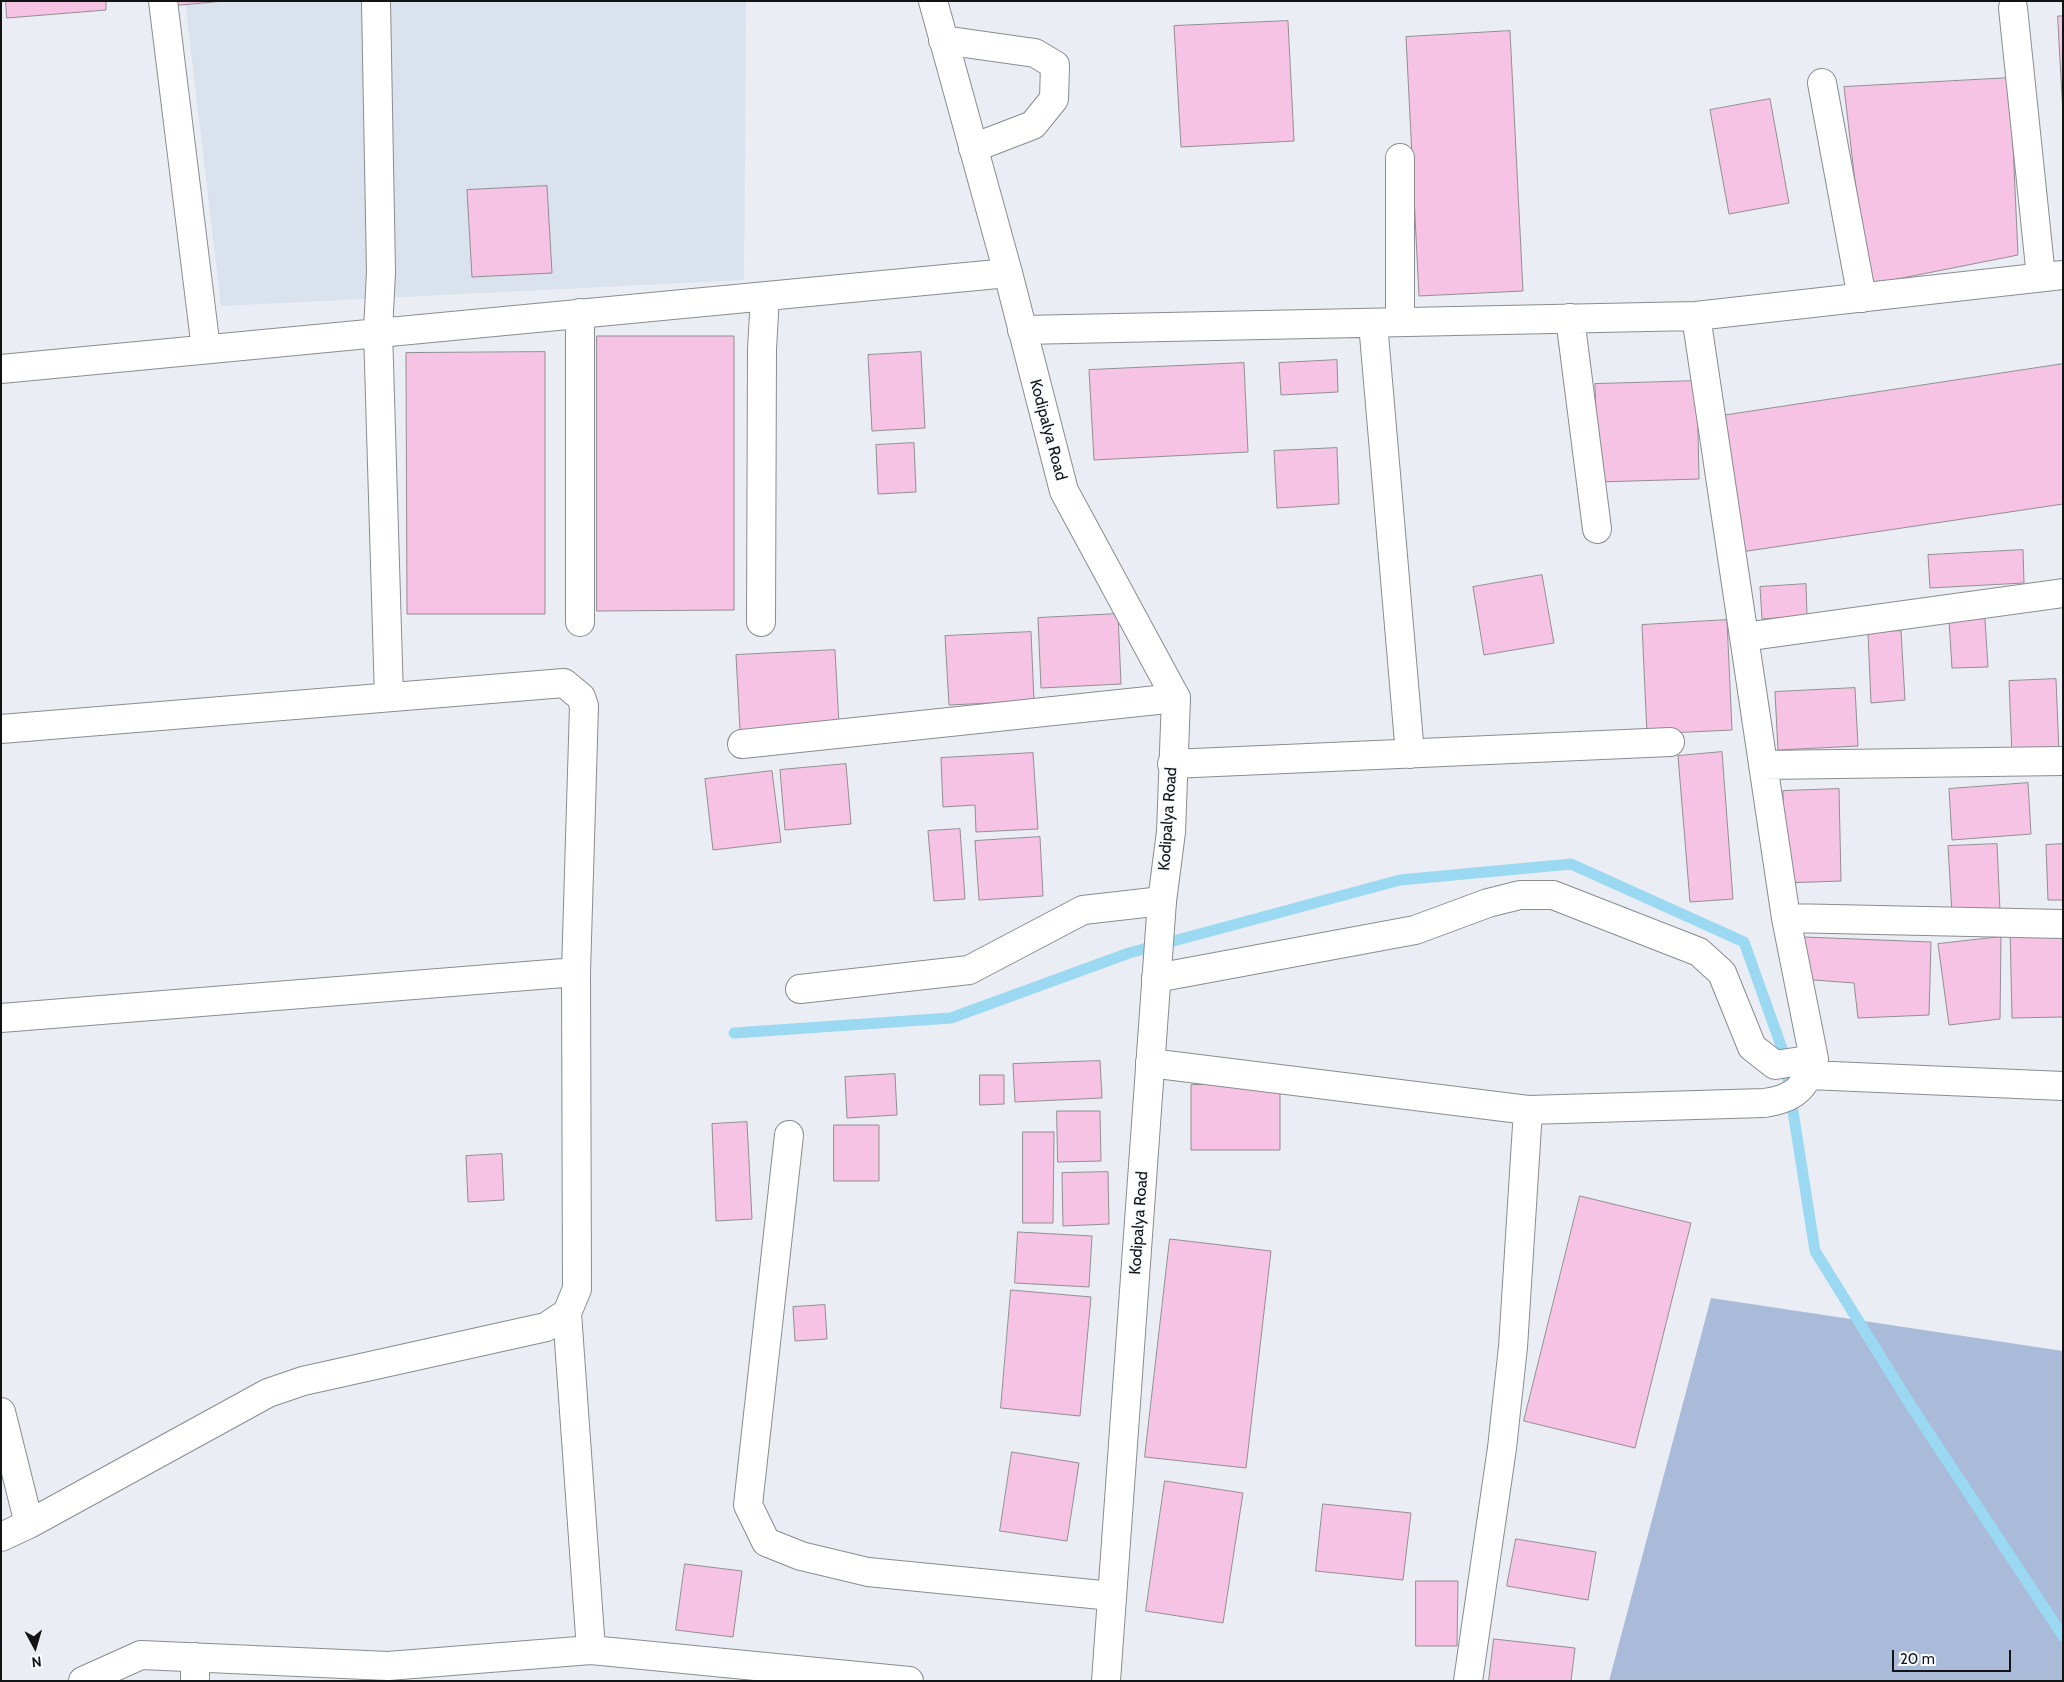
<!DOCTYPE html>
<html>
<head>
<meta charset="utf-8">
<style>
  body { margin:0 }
  #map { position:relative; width:2064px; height:1682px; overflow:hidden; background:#eaedf3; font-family:Cabin,sans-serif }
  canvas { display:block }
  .frame { position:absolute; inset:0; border:2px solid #121315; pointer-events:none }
  .north { position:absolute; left:10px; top:1622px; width:50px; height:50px; -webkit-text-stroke:4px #f8fbff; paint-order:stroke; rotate:174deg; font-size:14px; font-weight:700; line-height:20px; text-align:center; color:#121315 }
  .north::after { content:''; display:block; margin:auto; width:18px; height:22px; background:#121315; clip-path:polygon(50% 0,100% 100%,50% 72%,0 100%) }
  .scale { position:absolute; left:1892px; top:1650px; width:119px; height:22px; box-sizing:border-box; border:2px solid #121315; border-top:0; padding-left:6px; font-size:15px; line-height:18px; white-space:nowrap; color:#121315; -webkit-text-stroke:4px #f8fbff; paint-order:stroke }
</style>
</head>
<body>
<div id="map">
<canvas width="2064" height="1682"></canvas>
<div class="frame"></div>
<div class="north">N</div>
<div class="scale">20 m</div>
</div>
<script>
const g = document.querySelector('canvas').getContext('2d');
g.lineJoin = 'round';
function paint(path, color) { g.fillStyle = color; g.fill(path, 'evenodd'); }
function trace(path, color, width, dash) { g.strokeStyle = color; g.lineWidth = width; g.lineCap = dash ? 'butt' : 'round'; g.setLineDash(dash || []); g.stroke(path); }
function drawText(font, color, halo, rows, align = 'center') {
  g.font = font + ' Cabin,sans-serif'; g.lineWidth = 4; g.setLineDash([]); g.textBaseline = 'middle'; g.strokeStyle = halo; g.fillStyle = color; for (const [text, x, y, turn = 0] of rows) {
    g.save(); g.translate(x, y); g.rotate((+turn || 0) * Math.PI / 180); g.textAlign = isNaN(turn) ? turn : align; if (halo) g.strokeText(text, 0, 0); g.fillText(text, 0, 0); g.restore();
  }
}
paint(new Path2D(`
  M185,1H746L744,280L221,306Z`), '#dae2ee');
paint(new Path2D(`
  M1711,1298L2063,1351V1681H1609Z`), '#aabbd9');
trace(new Path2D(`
  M734,1033L951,1018L1129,953L1400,880L1571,864L1744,942L1784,1054L1815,1251L1913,1409L2063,1636`), '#9bd9f3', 11);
const building = new Path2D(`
  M6,1H106V10L7,18Z
  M169,1H224L170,6Z
  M2058,16H2063V114Z
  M1288,21L1294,141L1181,147L1174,26Z
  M1510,31L1523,291L1419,296L1406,37Z
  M2010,78L2018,255L1867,285L1844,87Z
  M1770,99L1789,203L1729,214L1710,110Z
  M547,186L552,273L472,277L467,190Z
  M597,336H734V610L597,611Z
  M545,352V614H407L406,353Z
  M921,352L925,428L872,431L868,355Z
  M1337,360L1338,392L1281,395L1279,363Z
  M1244,363L1248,452L1094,460L1089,370Z
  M2063,364V504L1741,552L1721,416Z
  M1697,381L1699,479L1598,482L1595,384Z
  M914,443L916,492L878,494L876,445Z
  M1337,448L1339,504L1277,508L1274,451Z
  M2023,550L2024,583L1930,588L1928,555Z
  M1542,575L1554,643L1484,655L1473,587Z
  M1806,584L1807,616L1762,619L1760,587Z
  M1118,614L1121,684L1041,688L1038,618Z
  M1985,619L1988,667L1952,668L1949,621Z
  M1727,620L1732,730L1647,734L1642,625Z
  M1901,631L1905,700L1871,703L1868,632Z
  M1031,632L1034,701L949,705L945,636Z
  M835,650L839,725L740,730L736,655Z
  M2056,679L2059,753L2012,755L2009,681Z
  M1855,688L1858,746L1778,750L1775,692Z
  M1722,752L1733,899L1690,902L1678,756Z
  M1033,753L1038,829L976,832L975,805L943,807L941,758Z
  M846,764L851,824L785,830L780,770Z
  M772,771L781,842L713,850L705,779Z
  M2028,783L2031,834L1952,840L1949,789Z
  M1839,789L1841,881L1784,883L1783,791Z
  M960,829L965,899L934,901L928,831Z
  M1040,837L1043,896L979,900L975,841Z
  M1997,844L2000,911L1952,914L1948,846Z
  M2063,844V900H2048L2046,845Z
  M2063,926V1017L2012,1018L2010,928Z
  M1804,937L1931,942L1929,1015L1858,1018L1854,983L1801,979Z
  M2001,937L2000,1019L1949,1025L1938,944Z
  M1100,1061L1102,1098L1015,1102L1013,1064Z
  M895,1074L897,1115L847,1118L845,1077Z
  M980,1075H1004V1104L980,1105Z
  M1280,1084V1150H1191V1085Z
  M1057,1111H1100L1101,1161L1058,1162Z
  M747,1122L752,1219L716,1221L712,1124Z
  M834,1125H879V1181H834Z
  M1023,1132H1054L1053,1223H1023Z
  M502,1154L504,1200L468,1202L466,1156Z
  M1108,1172L1109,1224L1063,1226L1062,1173Z
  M1580,1196L1691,1223L1635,1448L1524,1421Z
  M1018,1232L1092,1236L1089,1287L1015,1283Z
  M1170,1239L1271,1251L1246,1468L1145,1457Z
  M1011,1290L1091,1297L1080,1416L1001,1408Z
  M825,1305L827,1339L795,1341L793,1307Z
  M1012,1452L1079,1463L1067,1541L1000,1531Z
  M1165,1481L1243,1493L1223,1623L1146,1611Z
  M1323,1504L1411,1513L1403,1580L1316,1571Z
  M1516,1539L1596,1552L1588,1600L1507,1586Z
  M685,1564L742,1571L733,1637L676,1630Z
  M1416,1581H1458L1457,1646H1416Z
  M1494,1639L1575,1648L1571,1681H1489Z`);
paint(building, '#f6c3e5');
trace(building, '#938e91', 1);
const minor = new Path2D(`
  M163,1L206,349
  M376,1L381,272L378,331L389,697
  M2013,8L2041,277
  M943,40L1035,53L1055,65L1054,99L1033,125L973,148
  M1822,83L1862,298
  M1570,318L1597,529
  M1400,322V158
  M1373,323L1410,754
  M1022,330L1696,316L2063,275
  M1,369L1008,273
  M580,622V313
  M761,622L762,349L765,296
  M1744,637L2063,593
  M1,729L564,683L581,697L584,706L576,972L577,1289L567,1313L546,1327L303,1381L268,1393L29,1524L1,1537
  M742,744L1176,698
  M1172,764L1670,742
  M1763,765L2063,761
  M1786,918L2063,924
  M1156,978L1415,930L1488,903L1520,895H1553L1699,952L1722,973L1752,1047L1775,1065L1814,1059
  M800,989L969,970L1083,910L1162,901
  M1,1018L576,972
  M1150,1063L1528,1110L1764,1103C1794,1099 1806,1088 1814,1059L1786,918L1696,316
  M1809,1075L2063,1086
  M789,1135L748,1505L766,1542L801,1556L868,1572L1112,1596
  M567,1313L591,1650
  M1,1412L29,1524
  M195,1657V1681
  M83,1681L141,1655L388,1666L591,1650L909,1681
  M1468,1681L1502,1448L1513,1347L1528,1110`);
const major = new Path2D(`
  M933,1L1008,273L1064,491L1176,698L1171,832L1162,901L1106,1681`);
trace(minor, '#898c91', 30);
trace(major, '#898c91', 30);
trace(minor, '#fff', 28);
trace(major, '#fff', 28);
drawText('16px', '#121315', '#f8fbff', [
  ["Kodipalya Road",1048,430,75],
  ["Kodipalya Road",1168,819,-86],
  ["Kodipalya Road",1139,1223,-86]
]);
</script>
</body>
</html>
